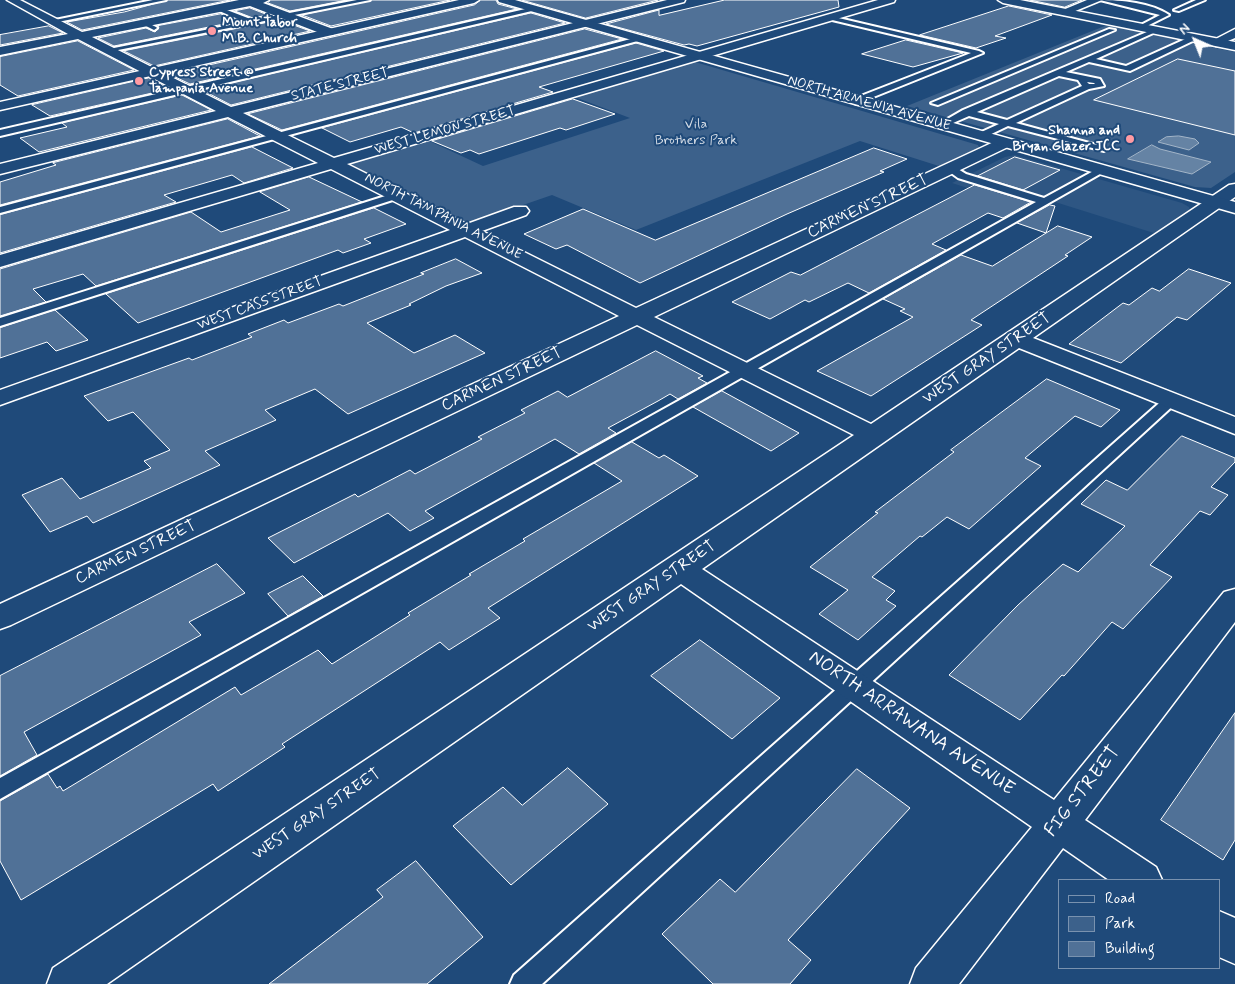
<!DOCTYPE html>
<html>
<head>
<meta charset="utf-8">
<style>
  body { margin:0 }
  #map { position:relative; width:1235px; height:984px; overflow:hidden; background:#1f4a7a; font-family:Mynerve,sans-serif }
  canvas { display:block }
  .legend { position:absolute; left:1058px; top:879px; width:162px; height:90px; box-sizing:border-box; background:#1f4a7a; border:1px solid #7992af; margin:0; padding:6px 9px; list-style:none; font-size:15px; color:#fff }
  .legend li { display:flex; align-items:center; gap:10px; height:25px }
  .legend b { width:25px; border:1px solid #7992af }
  .north { position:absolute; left:1170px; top:15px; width:50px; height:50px; -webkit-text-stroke:4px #1f4a7a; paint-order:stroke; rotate:316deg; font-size:14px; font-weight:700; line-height:20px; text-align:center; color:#fff }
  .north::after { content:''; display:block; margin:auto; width:18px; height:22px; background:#fff; clip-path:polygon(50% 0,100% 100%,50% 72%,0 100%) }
</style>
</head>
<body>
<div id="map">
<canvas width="1235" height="984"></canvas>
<ul class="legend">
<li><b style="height:6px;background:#1f4a7a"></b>Road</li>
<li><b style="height:14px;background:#3c618b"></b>Park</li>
<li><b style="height:14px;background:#507197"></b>Building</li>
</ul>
<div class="north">N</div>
</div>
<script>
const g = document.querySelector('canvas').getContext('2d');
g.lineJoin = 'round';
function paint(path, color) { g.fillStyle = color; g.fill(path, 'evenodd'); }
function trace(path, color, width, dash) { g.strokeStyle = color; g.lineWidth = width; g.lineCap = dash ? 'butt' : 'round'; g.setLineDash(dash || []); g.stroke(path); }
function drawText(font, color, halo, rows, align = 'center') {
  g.font = font + ' Mynerve,sans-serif'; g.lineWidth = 4; g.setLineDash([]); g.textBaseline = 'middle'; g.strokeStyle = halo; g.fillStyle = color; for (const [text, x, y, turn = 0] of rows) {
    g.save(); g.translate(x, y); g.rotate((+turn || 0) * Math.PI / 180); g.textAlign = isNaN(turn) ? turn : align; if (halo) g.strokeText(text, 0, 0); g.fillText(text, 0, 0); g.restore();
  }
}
paint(new Path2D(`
  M1015,155L1182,203L1189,207V211L1157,234L1052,201L1035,210L952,183L1005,157Z`), '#2e5683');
paint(new Path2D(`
  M1107,25L1235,52V172L1211,188L1195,187L907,106Z
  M695,62L978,145L979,148L942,167L860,141L636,230L552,195L468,224L351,167L353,162L360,159L425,139L483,166L630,118L572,96L682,63Z`), '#3c618b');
const water = new Path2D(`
  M1179,136L1195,139L1199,143L1189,150L1158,142L1166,137Z
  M1152,145L1160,149L1211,162L1192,174L1128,159Z`);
paint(water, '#6583a4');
trace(water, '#a3b5c8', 1);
const building = new Path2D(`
  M168,0H230L82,30L67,22L124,12Z
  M271,0H347L290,11L268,3Z
  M372,0H450L331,26L302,15Z
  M481,0H496L498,4L517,9L190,84L169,74L474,5Z
  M522,0H658L586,18Z
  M725,0H838L839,7L697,46L689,44L684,45L606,24L659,10V15Z
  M1030,0H1082L1065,7Z
  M1009,6L1052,15L995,36L1006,38L976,48L920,35Z
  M250,8L268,15L253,18L235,11Z
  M531,13L565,23L231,105L202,90Z
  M221,14L239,21L114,46L98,38L146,28L155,32L159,28L158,26Z
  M280,20L310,31L154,66L124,51Z
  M49,26L63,33L0,45V35Z
  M585,29L622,39L282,130L248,114Z
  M906,40L963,53L913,67L862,54Z
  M78,41L134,70L18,96L0,85V57Z
  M636,43L664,51L539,87L553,92L414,133L401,127L350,142L322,128Z
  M1178,59L1235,71V135L1094,100Z
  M149,78L170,89L50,116L32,105Z
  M182,95L211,110L39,152L20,138L67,127L62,123Z
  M573,99L615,114L566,130L560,128L479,154L470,150L461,153L432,141Z
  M228,119L260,136L0,205V182L56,165L53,163Z
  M252,147L293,168L244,183L232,175L164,195L176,202L0,253V215Z
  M874,148L907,159L880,171L884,172L787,214L640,283L567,245L556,249L524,234L583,209L655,240Z
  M1015,157L1060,170L1023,190L978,176Z
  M309,177L362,202L96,286L83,274L33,289L46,302L0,316V269L191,212L221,232L290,210L260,192Z
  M975,185L1031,202L1003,218L988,213L932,244L946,250L869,293L848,283L809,302L805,300L770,319L732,302L791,272L800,275Z
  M1050,205L1055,206L1046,233L1017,223Z
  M374,208L406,224L364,239L371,243L343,253L338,250L138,323L106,294Z
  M1058,226L1092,237L1065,255L1068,256L971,320L982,325L871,396L817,371L913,317L900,311L905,309L883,299L961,255L992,266Z
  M456,259L482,273L446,286L409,304L411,305L367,323L414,353L455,335L485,353L348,414L315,389L265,410L276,420L205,451L220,465L93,523L87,516L50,532L22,495L62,478L80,499L151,468L144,461L170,450L133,412L108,421L84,396L189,358L192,360L252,337L248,334L284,320L288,323L339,304L343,306L424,274L421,273Z
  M1189,269L1231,283L1187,320L1177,317L1121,363L1069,344L1123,303L1129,305L1152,288L1159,291Z
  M55,310L88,340L56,351L47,342L0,358V328Z
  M656,351L703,376L698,378L707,383L678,399L670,394L658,401L608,428L616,433L579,454L555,439L425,511L434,518L410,531L388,513L294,563L268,538L355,494L358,497L410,470L415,474L482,439L478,437L525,413L521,410L558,391L567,397Z
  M1047,379L1120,410L1101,427L1075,416L1025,458L1041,466L969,529L947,517L922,537L920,536L872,577L895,591L886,600L896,606L858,640L819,614L848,590L810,567L878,513L875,512L954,452L951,450Z
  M722,391L799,433L771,451L693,407Z
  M1182,436L1235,458V462L1211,487L1228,495L1210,515L1200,511L1150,565L1172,577L1123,629L1112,622L1064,676L1062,675L1020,720L949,675L1018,605L1063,564L1078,572L1125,526L1081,504L1106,480L1127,490Z
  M632,442L659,458L664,455L698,476L488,608L500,618L449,650L440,642L282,744L285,747L218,791L213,784L21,900L0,861V801L48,774L57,788L60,786L63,791L235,687L241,695L318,650L332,664L410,615L408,613L471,575L469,574L525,541L523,539L622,481L594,463Z
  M217,564L245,593L189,622L201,635L24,732L37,755L0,776V676Z
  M303,576L323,596L288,616L268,594Z
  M700,640L780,698L732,739L651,676Z
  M1235,713V840L1223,860L1161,820Z
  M568,768L608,804L511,885L453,826L503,787L522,805Z
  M857,769L910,808L788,940L811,960L790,984H713L662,934L720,879L735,892Z
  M416,861L483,937L427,984H269L383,897L377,890Z`);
paint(building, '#507197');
trace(building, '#fff', 1);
const service = new Path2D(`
  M153,0H166L53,23L50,21Z
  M357,0H370L108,52L104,50L245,22L217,10L219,7L253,20Z
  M1100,0C1121,0 1152,3 1169,15L1141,29L1139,26L1160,15Z
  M1196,0H1205L1179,11L1174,10Z
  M534,7L536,10L0,136V130Z
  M830,16L979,51L983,53L856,104L852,101L853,99L971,53L828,19Z
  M144,21L156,27L157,28L154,30L142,24Z
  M1109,29L1115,30L938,105L931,103Z
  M1154,29L1160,30L1096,59L1126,66L1192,36L1199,38L1130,71L1089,62L1066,72L1100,79L1104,86L1089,89L1016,123L1104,147V151L1008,126L983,138H977V134L999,124L969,116L944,127L937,125L963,110ZM1059,76L1078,80L1082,86L1007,120L977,112ZM1087,82L1094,83L1095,84H1089Z
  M638,37L645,39L0,213V207Z
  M947,166H953L966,174L1044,198L1099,168L1107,170L0,799V778L1036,202L958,178L947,170Z
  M398,192L403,195L402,197L0,326V318Z
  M1171,396L1176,397L1178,400L1176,403L542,984H510L514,975L1166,397Z`);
const minor = new Path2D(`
  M7,0H20L82,32L239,0H269L263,3L333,29L335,32L333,35H325L250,6L92,37L231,107L667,0H685L684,2L243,113L334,158L878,0H895L894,2L347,164L467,224L514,207H526L529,211L526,215L482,231L636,308L998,140H1010L1012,143L1010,146L654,317L871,424L1229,185L1235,184V197L1033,338L1235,417V434L1019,348L702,569L1054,800L1224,592L1235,589V622L1085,820L1156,867L1162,880H1109L1063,848L959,984H910L916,968L1032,827L681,584L107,984H47L53,968L854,435L637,325L11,625L0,629V604L619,316L465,237L0,405V390L450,230L331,169L0,267V255L318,163L228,117L0,174V164L216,111L78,39L0,55V47L68,34Z
  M1235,29V38L1216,46L1210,42Z
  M1219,911L1235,918V964L1219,957Z`);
const tertiary = new Path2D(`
  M459,0H479L474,3L0,110V102Z
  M1087,0H1102L1068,14L1064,15L1058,12Z`);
const secondary = new Path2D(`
  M498,0H515L1235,202V213L499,2Z
  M998,0H1020L1235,42V50L1003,3Z`);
trace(service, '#fff', 4);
trace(minor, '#fff', 3);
trace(tertiary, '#fff', 3);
trace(secondary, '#fff', 3);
paint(service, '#1f4a7a');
paint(minor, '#1f4a7a');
paint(tertiary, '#1f4a7a');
paint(secondary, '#1f4a7a');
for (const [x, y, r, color] of [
  [212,31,5,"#ff9aa2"],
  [139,81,5,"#ff9aa2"],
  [1130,139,5,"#ff9aa2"]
]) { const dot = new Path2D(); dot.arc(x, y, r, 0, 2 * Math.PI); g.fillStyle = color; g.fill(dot); trace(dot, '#1f4a7a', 2); }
drawText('bold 14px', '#fff', '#1f4a7a', [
  ["Mount Tabor",222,23],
  ["M.B. Church",222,39],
  ["Cypress Street @",149,73],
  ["Tampania Avenue",149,89],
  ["Shanna and",1120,131,"right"],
  ["Bryan Glazer JCC",1120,147,"right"]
], 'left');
drawText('14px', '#fff', '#1f4a7a', [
  ["STATE STREET",340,85,-14],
  ["NORTH ARMENIA AVENUE",869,104,16],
  ["WEST LEMON STREET",445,131,-16],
  ["NORTH TAMPANIA AVENUE",443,217,27],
  ["WEST CASS STREET",260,304,-20]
]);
drawText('14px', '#d8dfe8', '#1f4a7a', [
  ["Vila",696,125],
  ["Brothers Park",696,141]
]);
drawText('16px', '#fff', '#1f4a7a', [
  ["CARMEN STREET",868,207,-25],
  ["WEST GRAY STREET",987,359,-34],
  ["CARMEN STREET",502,380,-25],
  ["CARMEN STREET",136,553,-25],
  ["WEST GRAY STREET",652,587,-34],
  ["WEST GRAY STREET",317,815,-34]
]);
drawText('19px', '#fff', '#1f4a7a', [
  ["NORTH ARRAWANA AVENUE",911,724,34],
  ["FIG STREET",1083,792,-52]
]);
</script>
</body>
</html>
